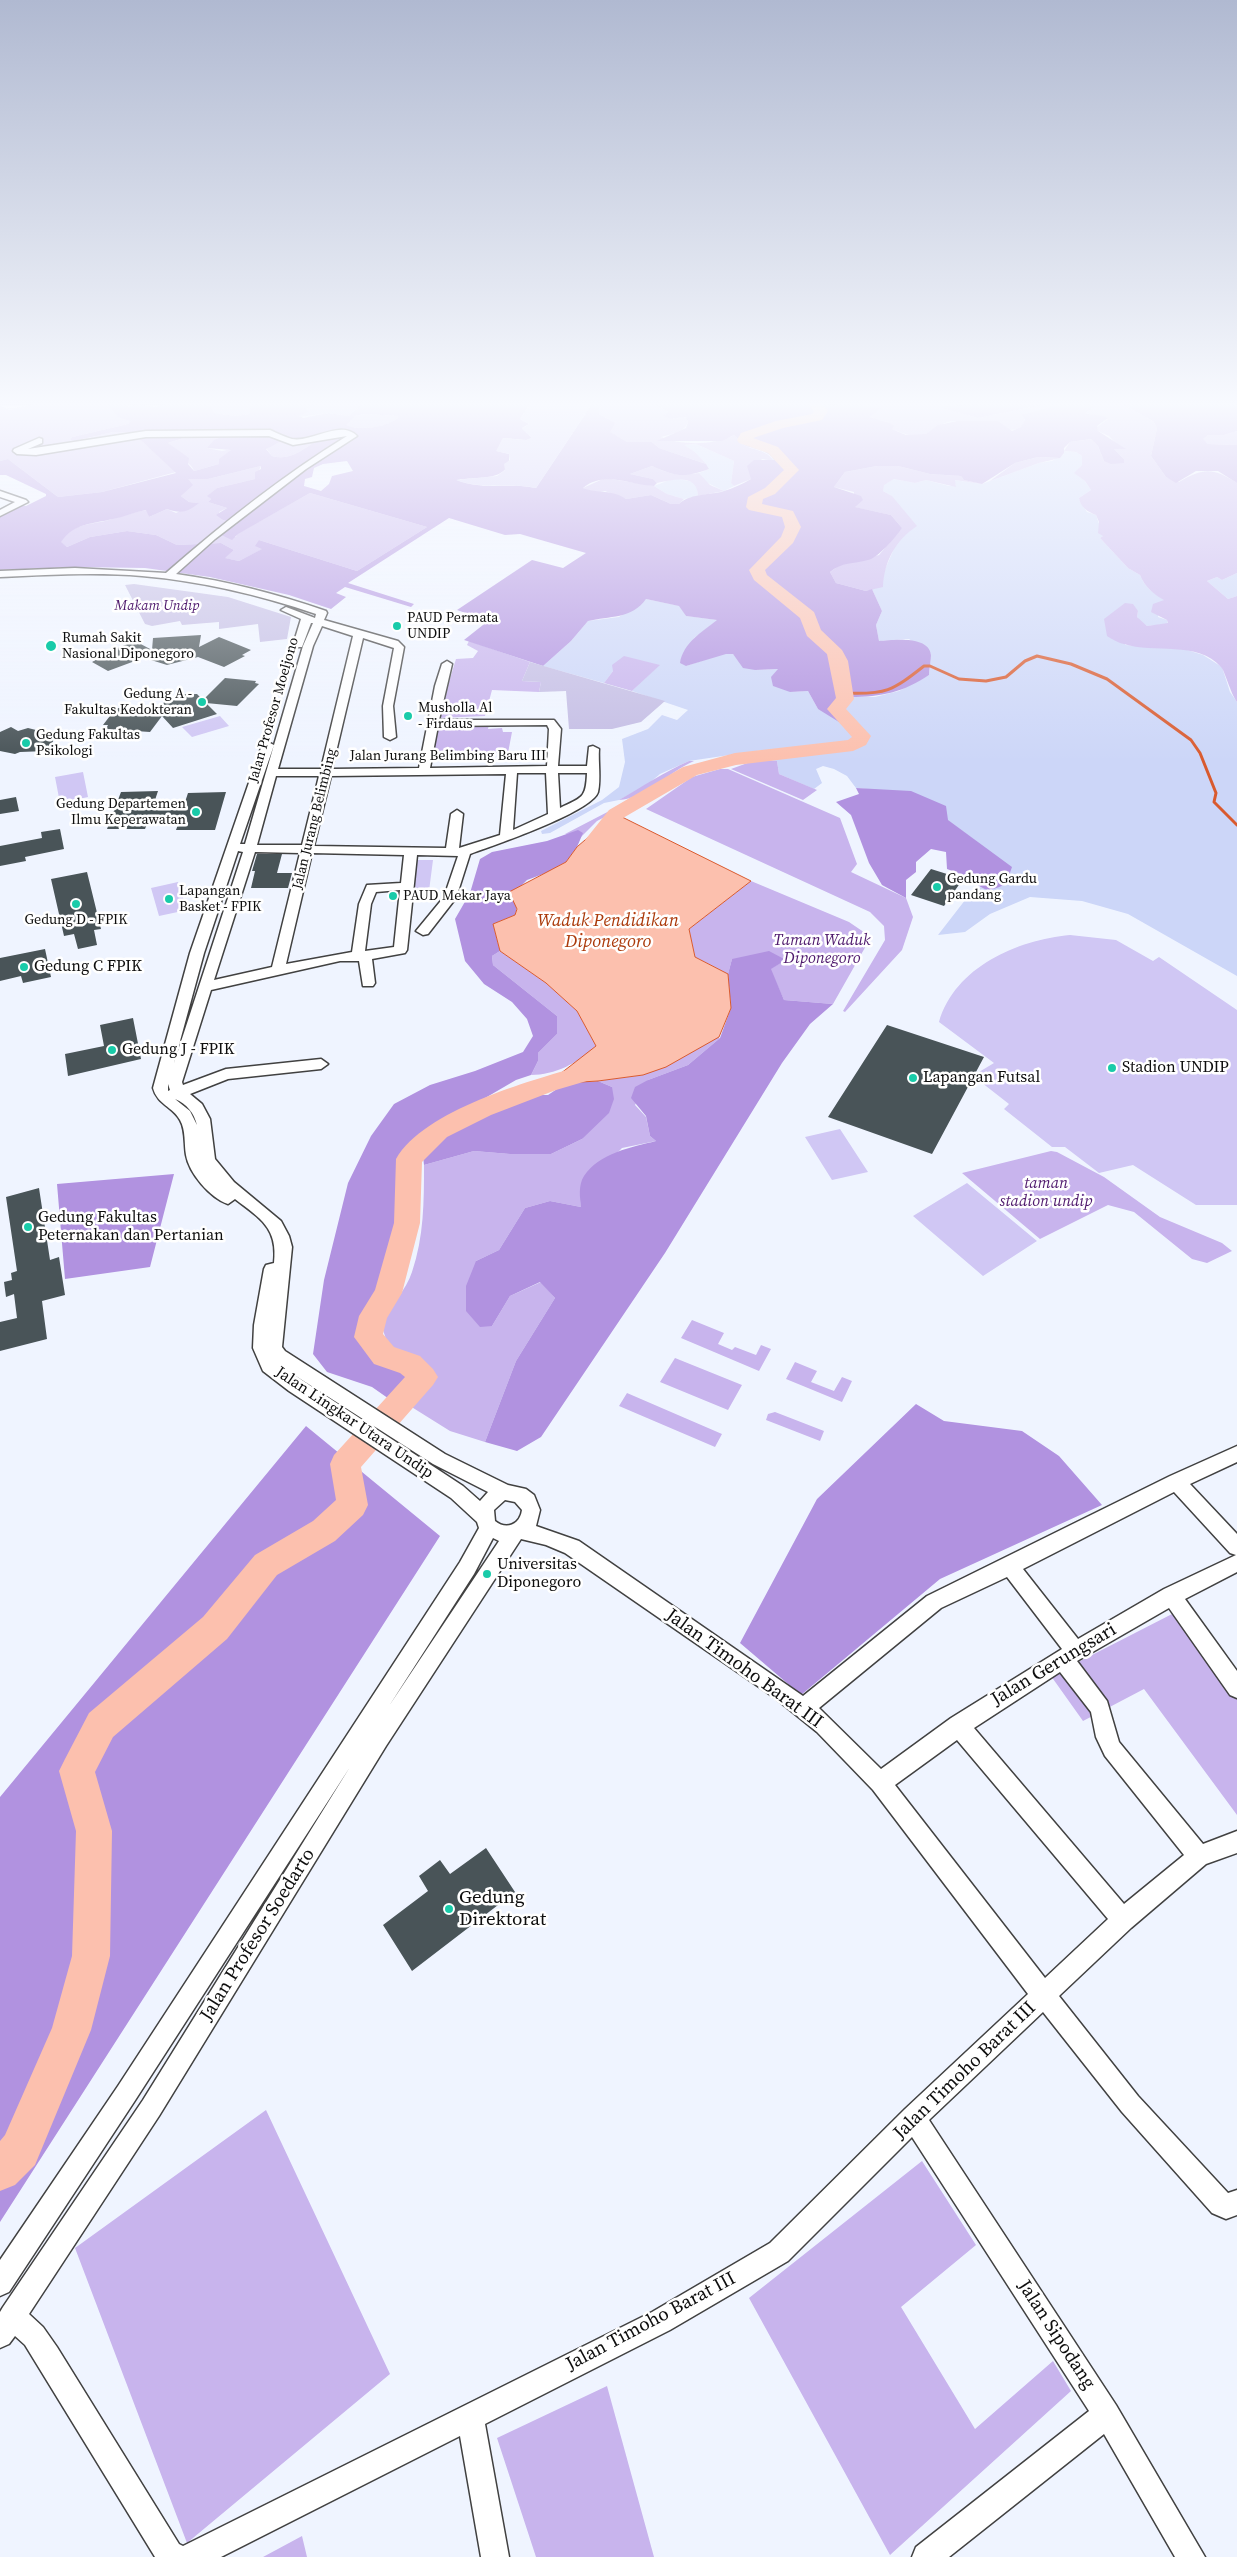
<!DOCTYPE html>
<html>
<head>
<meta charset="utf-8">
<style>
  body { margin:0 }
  canvas { display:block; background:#eff4ff }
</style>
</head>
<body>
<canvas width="1237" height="2557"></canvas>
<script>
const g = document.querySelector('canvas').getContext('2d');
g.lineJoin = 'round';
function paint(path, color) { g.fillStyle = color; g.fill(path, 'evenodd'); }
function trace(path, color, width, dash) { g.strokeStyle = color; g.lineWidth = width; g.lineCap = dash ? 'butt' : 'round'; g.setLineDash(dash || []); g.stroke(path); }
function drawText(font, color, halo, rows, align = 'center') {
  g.font = font + ' "Source Serif 4",serif'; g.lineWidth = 5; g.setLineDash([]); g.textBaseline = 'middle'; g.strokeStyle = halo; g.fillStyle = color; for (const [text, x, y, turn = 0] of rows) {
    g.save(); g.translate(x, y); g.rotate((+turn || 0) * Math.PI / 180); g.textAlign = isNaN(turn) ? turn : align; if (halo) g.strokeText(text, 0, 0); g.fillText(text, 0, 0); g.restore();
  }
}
paint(new Path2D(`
  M696,444L734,461L731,483L734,486L724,491L704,481L699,473L709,469L695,452L683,445Z
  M1064,451L1076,452L1082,456V465L1075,473L1085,481L1091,490L1079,498L1080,502L1087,512L1096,515L1103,536L1100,538L1128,568L1140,575L1144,583L1150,590L1165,600L1161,602L1158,617L1167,620L1168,624L1147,626L1139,620L1137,617L1138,611L1134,608L1125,645L1184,649L1203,655L1222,667L1230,692L1237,702V976L1128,914L1082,901L1030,897L990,914L965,932L938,935L976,886L992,890L976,841L947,820L890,791L856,788L847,776L834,769L823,766L816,769L822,783L814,789L779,774L777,761L765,760L763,750L689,761L660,774L647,785L619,800L604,803L550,833L542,834L541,831L602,800L619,787L625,762L622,739L648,729L662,715L677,720L688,710L632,691L659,665L613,671L604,683L543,666L571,641L588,621L619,617L646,599L680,606L686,616L718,620L694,638L686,666L726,653L733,654L738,660L755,670L779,669L790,692L808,691L818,709L848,716L841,708L851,697H875L899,691L929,675L931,654L909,639L879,641L876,625L882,611L872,589L882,586L883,574L896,544L903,535L892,496L883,491L881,486L894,479L915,483L926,480L949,486H956L954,480L982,484L1039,463L1052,461L1064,454Z
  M675,478L693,482L697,487L698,496L684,499L667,494L654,486Z
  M1237,573V596L1228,599L1207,581L1217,577L1222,580Z`), '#ccd6f8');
paint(new Path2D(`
  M34,404H107L132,421L128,424L72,437L70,440L74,441L113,432H132L176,472L102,492L58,497L8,459L0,461V406L9,410Z
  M201,404H257L250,409V414L235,416L213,413L211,408Z
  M317,404H362L349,416L328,413L299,417L303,409Z
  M604,404H655L669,412L664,416L670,419L686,417L688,422C684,433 671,434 661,437C682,446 715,445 734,435C738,437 739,442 742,444C754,451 766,449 774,461L762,459L751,473V479L734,486L731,483L734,461L696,444L684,445L695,452L706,464L659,448L652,442H627L609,432L612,425L608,419L599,414V409Z
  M862,404H979L941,407L978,418L1046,404H1075L1023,415L1025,420C1024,422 1023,425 1021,427C1012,436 971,420 957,421C941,421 938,429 926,434C915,439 902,433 892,429L890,423L870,417Z
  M1088,404H1122L1153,421L1157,428L1151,456L1166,477L1179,482C1204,467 1214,468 1237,483V573L1222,580L1217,577L1207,581L1228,599L1237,596V702C1230,692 1225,671 1221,667C1198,640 1153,654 1124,644C1118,643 1112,639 1107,636L1104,619L1125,603L1133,604L1138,611L1137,617L1147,626L1168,623L1167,620L1151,612L1153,604L1164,600C1153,594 1145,587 1140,575L1128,568L1100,538L1103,536L1098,533L1099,522L1096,515C1088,512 1080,507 1079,498L1091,490L1085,481L1074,473L1082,465V456L1076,452L1064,451L1070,442L1091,439L1098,446L1104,461L1124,459L1113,448L1121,449L1109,436L1098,431L1097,427L1108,419L1085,413L1093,408Z
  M365,414L398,416L399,418C388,427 358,431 345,425L355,416Z
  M1237,431V445L1208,444L1202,439L1208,435H1224Z
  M190,433H232L207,448L222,451L232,449L219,464L194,471L192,467L168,443L187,437Z
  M313,439L314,442C302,451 287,461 272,456L266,448L282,441Z
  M1038,457L1060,458L1039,463L990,481L1015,463Z
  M261,466L255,479L217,488L208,496L211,499L208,502L227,508L219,512L223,520L237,524L222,536L236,537L237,534L310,493L427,527L357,571L259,540L263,549L239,561L224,558L234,550L221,543L177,545L156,535L127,531L90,537L67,547L60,542C76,521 90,526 112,519C124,516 134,512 147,510L149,517L167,509L176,513L198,503L189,502L181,496L186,490L187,479H208Z
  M652,466C672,475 677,476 699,473L710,485L724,491L698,496C697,473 673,480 657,483L653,479L630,474Z
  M877,466H898L930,474L961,476L964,480L982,484L955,480L956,487L926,480L915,483L894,479L884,485L883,491L892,496L917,526C896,540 884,561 883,587L866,591L836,583L830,572L840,565L879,555L902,528L891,515L854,507V492L834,487L845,472Z
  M605,478L654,486L667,494L684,499L679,504H671L651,495L626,499L605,491L595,493L583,488Z
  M469,641L530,662L522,681L541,682L539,692L492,690L485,716L438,718L456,659L473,658L478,651L467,645Z
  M624,656L660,665L632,691L604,683L613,671L612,665Z
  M489,724L488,729L502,728L503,732H512L508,753L456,752L454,760H433L436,726Z
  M765,760L777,761L779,774L817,790L803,800L731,769L753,761Z
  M689,761H694C669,772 644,799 619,800C642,787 664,772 689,761Z
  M720,769H728L840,818L857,864L851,872L906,898L913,917L902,950L845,1012L843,1011L885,940L884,926L870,912L646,809L692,777Z
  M619,806L622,808L597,821L581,837L582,833L565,834Z
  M751,881L849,922L871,937L833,1004L784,1000L770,969L786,960L732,959L728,974L695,957L689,929Z
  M500,951L546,983L577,1011L596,1046C578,1063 555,1075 531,1075L538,1061V1053L557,1034V1016L493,965L492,956Z
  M716,1036L720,1038L688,1065L648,1080L635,1105L646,1117L650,1136L656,1141L622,1148L580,1191L581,1207L550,1201L525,1208L499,1250L476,1261L492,1326L510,1296L541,1282L555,1298L516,1361L485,1442L450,1431L410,1406L435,1376L413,1357L389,1348L380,1321C391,1306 406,1290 412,1272C424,1237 424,1201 424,1165L474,1151L510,1154H551L582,1139L612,1087L598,1081L643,1075Z
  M1051,1151L1057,1152L1104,1177L1160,1217L1222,1243L1232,1251L1207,1263L1192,1259L1134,1212L1108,1205L1040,1239L962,1173Z
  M692,1320L724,1333L718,1344L732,1350L735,1347L756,1355L761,1345L771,1349L759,1371L681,1338Z
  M675,1358L742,1385L728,1410L660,1382Z
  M795,1362L817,1371L811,1382L834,1391L842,1377L852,1381L842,1402L786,1379Z
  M627,1393L722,1434L715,1447L619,1406Z
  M775,1412L824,1431L820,1441L766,1420L768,1414Z
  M1174,1613L1237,1685V1815L1144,1689L1083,1721L1051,1676Z
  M266,2110L390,2374L187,2543L75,2248Z
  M922,2161L976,2245L901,2307L975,2429L1053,2361L1071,2391L890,2555L749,2298Z
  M607,2386L654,2557H536L497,2438Z
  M302,2536L307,2557H263Z`), '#c8b4ed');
paint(new Path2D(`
  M107,404H127L128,407L137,404L154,407L165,404H201L212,408L214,413L235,416L250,414V408L257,404H319L304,409L309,411L299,416L303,418L328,413L349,416L362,404H530L520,419L529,424L522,428L532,438L526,440L503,438L497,451L509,454C512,483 476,476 457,480C482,491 510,482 536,488L592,404H604L599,409V414L615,423L610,432L627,442H652L659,448L706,464L709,469C683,478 677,477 652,466L630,474L653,479L657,483L654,486C631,485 604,470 583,488C598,494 612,489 626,499L651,495L671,504H679C689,494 707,495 721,492C731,489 743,484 751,479L747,466L754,460H774C766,448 753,450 742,444C738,442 739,438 734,435L722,441H657L686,428L688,422L686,417L670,419L663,416L669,412L655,404H829L832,406L836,404H862L863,406L881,408L870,417L890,423L894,426L892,429L906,435L926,434L938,425L957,421H998L1012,431L1021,427L1025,420L1022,415C1042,411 1075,396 1094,407L1085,413C1094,416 1100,414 1108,418L1097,426L1098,431L1126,449H1114L1124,459V463L1111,464L1104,461L1098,446L1091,439L1070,442L1064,448V453L1060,458L1038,457L1015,463L982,484L964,480L961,476L930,474L898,466H877L845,472L834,487L861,496L863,500L855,507L891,515L902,528C896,537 878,558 868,560C853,564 842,562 830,572L836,583L866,591L872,589L882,611L876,625L879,641C892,640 929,635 931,655C931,661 929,669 929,675C904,692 881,697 851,697L841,708L848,716L839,722L818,709L808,691L790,692L773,686L771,677L778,669L755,670L743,668L733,654H726L686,666L680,663C683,643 702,632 717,620L686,616L679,606L646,599C632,619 609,616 588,621L571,641L543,666L464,640L488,621L457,610L532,560L563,568L586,553L520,534L505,535L449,518L348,583L414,604L411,607L345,587L336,593L346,597L331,609L289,595L210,577L145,568L77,567L0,570V514L22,505L26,506L46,496V494L6,475H0V461L8,459L58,497L102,492L176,473L132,432H113L74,441L70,440L72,437L128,424L131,421L118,417ZM365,414L398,416V418C388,427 358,431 346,425L355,416ZM190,433L230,434L214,440L207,448L231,450L219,459V464L194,471L188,464L189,458L168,443L187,437ZM313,439L314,442C302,451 287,461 272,456L266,449L282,441ZM347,461L353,471L332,476L329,484L321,491L304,486L305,479L312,477L314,468L323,464ZM261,466V469L255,472V479L217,488L207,496L211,499L208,502L227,508L216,515L223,520L237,524L221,535L232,540L238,534L310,493L427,527L357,571L259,540L255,546L262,549L239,561L225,558L234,550L221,543L177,545L156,535L127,531L90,537L67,547L61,542C74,523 92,524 113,519C125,517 134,512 146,510L149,517L167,509C181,514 188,512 199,503L189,502L181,496L193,485L188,479H208Z
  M979,404H1046L978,418L939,407Z
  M1122,404H1237V431L1224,435H1208L1203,439L1208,444L1237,445V483L1218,471H1196L1176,483L1166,477L1151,456L1157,428L1153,421Z
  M856,788L911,791L946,806L948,820L1012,867L1006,884C986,893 986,891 970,879C963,874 954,872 947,869L946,852L931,849L916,862V872L906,880V898L882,885L869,863L851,815L836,802L859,794Z
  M578,830L583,833L577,847L566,862L546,873L527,880L510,897C516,903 518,907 515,915L493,924L500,951L492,956L493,965L557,1016V1034L538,1053V1061L531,1075L516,1080L432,1129L398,1158L400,1220L379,1288L366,1312L362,1337L387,1365L411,1376L392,1401L372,1387L327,1372L313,1354L324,1280L348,1183L371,1136L394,1104L430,1085L475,1071L523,1052L533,1036L527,1019L512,1002L484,984L465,961L455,919L470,893L480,859L492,852L547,841Z
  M769,951L786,960L771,969L784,1000L833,1004L810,1024L782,1063L665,1253L541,1437L517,1451L485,1442L516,1361L555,1298L540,1282L510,1296L492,1326L480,1327L466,1311V1286L476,1261L499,1250L525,1208L550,1201L581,1207C580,1198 578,1185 584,1176C599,1153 632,1147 656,1141L650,1136L646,1116L631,1098L635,1087L648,1080L688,1065L720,1038L731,1008L728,974L732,959Z
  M598,1081L612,1087L614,1099L609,1113L582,1139L551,1154H510L474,1151L424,1165L423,1156L435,1142L489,1111L533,1095H548L566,1083Z
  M174,1174L150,1267L65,1279L57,1184Z
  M916,1404L944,1421L1022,1431L1059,1456L1102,1505L940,1579L801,1695L740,1643L817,1499Z
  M306,1426L440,1536L0,2222V1797Z`), '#b192e0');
paint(new Path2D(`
  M134,584L228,597L291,617L287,639L260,642L258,624L219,629V622L182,625L180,621L152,626L145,624L125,585Z
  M530,662L665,701L641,722L612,729H569L566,691L539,692L541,682L522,681Z`), '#c4bde4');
paint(new Path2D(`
  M530,404H592L536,488C510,482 482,490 456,480L497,476L505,470L504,464L510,460L509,454L496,451L503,438L526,440L532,438L522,429L529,424L520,419Z
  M220,716L229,726L192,737L182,727Z
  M83,772L88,797L60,803L55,777Z
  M415,860H433L429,891H411Z
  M178,882L187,910L159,916L151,888Z
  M1070,935L1116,940L1153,961L1159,957L1237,1010V1205H1196L1133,1165L1099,1173L1065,1147H1052L1004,1109L1009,1104L977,1079L979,1072L994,1063L939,1022C955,967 1017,940 1070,935Z
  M840,1129L868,1172L832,1180L805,1137Z
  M967,1183L1037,1241L983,1276L913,1216Z`), '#d0c7f4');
const water = new Path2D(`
  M616,814L751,881L689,929L695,957L728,974L731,1008L719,1037L666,1067L643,1075L598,1081L547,1084L596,1046L577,1011L546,983L500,951L493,924L515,915L517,909L509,892L566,862L577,847Z`);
paint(water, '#fcc0ae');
trace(water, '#d95a2e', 1);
trace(new Path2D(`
  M844,693C886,695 892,691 924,666H930L959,679L986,681L1006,677L1025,661L1037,656L1071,664L1107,679L1191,740L1200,753L1216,793L1214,802L1237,825`), '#d95a2e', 3);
paint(new Path2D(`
  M808,404H822L828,411L822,420L783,428L753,438L778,447L799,470L775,494L763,499L762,504L793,511L801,527L793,543L765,570L767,575L814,612L821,630L842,650L848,661L854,699L846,709L871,736L866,745L853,751L736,765L697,775L623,818L606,840L608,844L605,848L598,850L591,848L585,840L609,810L683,767L735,753L848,740L852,737L827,709L836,698L827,654L807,636L800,618L754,580L749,570L781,537L785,527L782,517L749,510L746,507L748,497L765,488L784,470L768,453L739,443L737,440L741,433L776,421L812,414L814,411Z
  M581,1066L590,1068L593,1074L590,1080L556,1090L491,1115L447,1137L422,1162L420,1223L402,1293L387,1318L383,1334L394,1347L420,1356L433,1369L438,1377L433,1385L361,1467L368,1505L363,1515L335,1541L277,1575L227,1639L113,1737L95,1772L112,1831L110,1956L91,2030L35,2165L15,2185L0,2191V2141L5,2135L52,2028L72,1956L76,1831L59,1771L65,1759L89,1713L203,1617L255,1555L313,1521L336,1500L330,1464L334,1455L405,1377L400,1373L374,1364L354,1337L359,1316L375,1290L394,1223L396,1159C424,1110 529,1081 581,1066Z`), '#fcc0ae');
paint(new Path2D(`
  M201,635L199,647L219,637L251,650L242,655L245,656L224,667L198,657L167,665L151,660V655L108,671L92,662L101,657L98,656L135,641L152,650L153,638Z
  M225,678L256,681L255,683L259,684L237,706L206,703L217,714L173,728L162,716L150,732L106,729L108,725H103L116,708L159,709L165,701L185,694H197L203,700Z
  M11,727L18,731L28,728L44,732L40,736L55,738L47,751L20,752L15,754L0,751V732Z
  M158,791L154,803L185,802L188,793L226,792L215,830H176L180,819H149L145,829H107L121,792Z
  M16,797L19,811L0,814V800Z
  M60,829L64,849L25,857L26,861L0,866V846L42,838L41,832Z
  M257,854H282L277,873H292L288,888H251L255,871H252Z
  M931,869L963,879L944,906L911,895Z
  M87,872L101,929L94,930L97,945L78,949L74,934L64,936L51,879Z
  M45,949L51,977L23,983L21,976L0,981V958Z
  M133,1018L141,1059L68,1076L65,1054L104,1046L100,1025Z
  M887,1025L984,1057L932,1154L828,1117Z
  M39,1188L50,1260L59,1257L65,1295L42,1301L47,1339L0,1351V1322L17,1318L14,1294L6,1297L4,1282L12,1280L11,1273L17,1271L6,1197Z
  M486,1848L515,1892L412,1971L383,1925L428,1891L419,1876L440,1860L450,1874Z`), '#495458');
const minor = new Path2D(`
  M270,430C277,433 285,437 292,439C312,443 340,419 357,436L306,469L215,539L176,574C227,581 277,594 326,611L327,613L324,620L398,641L404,647L393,706L396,737L390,740L384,737L383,706L394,648L363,638L332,769L419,768L435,686L442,664L447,661L452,664L439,720H554L561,729L558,766H587L589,747L593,746L599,749C598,762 601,779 598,792C592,812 492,846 470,854L456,898L428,934L423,935L416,931L444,897L458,856L417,855L407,950L405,953L372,959L375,983L373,986H363L359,961H340L211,990L182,1082L183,1085L226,1069L321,1059L328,1064L321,1069L228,1079L190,1094L202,1104L210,1119L215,1159L234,1182L281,1221L289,1236L292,1247L282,1347L285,1351L445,1454L508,1485L526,1489L534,1495L540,1510L536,1526L579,1541L803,1696L927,1596L1170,1476L1237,1446V1462L1190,1484L1237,1534V1572L1185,1599L1237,1671V1698L1230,1695L1169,1608L1077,1661L1107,1701L1119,1742L1203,1844L1237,1831V1853L1206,1864L1131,1928L1059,1996L1138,2096L1228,2193L1237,2190V2215L1226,2219L1212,2213L1122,2112L1043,2012L929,2120L1116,2405L1205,2557H1175L1104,2434L949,2557H912L916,2547L1089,2411L912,2137L788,2261L670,2330L485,2424L509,2557H481L460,2436L221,2557H155L25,2345L15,2336L9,2344L0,2348V2312L3,2307L143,2100L350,1767L134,2102L9,2292L0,2296V2260L118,2086L460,1562L479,1528L477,1522L451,1498L289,1391L263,1371L253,1348L254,1325L264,1269L266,1265L274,1263C278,1228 261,1219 235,1199L228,1204C210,1198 189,1173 186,1155C184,1144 186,1130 180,1120C173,1107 157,1104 153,1088L190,953L262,745L268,742L274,745L240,844H245L303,646L313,623H311L302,647H294L293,645L301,619L281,610L286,607L315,618L316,614C260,595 201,581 142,576C95,572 47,575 0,577V571L75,568L166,573C223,523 282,476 347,436L293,445L269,436L146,437L36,455L17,454L13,451L14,449L39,438L42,439V443L28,449L146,431ZM322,626L353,636L321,769H278L313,646ZM547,725L549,729L547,766L430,768L438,726ZM517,773H546L548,814L513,830ZM558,773H587C586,799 582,797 560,808ZM506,774L500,835L459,848L463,814L457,810L451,814L446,848L314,846L331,776ZM276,776H319L302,845H257ZM238,851L243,852L174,1063L204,953ZM255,852L300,853L272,967L214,980ZM312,853L404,855L401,883L367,885L359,904L352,952L286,964ZM400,890L394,947L365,951L371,904L376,892ZM168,1084L170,1090L168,1091ZM175,1099C187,1104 194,1113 197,1125L190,1111ZM285,1369L433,1464L488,1492L480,1501L463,1486ZM1174,1492L1230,1553L1236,1555L1164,1589L1078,1639L1023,1569ZM505,1500L515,1502L522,1510C520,1525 506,1530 495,1521L494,1510ZM493,1538L499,1541L389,1706L474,1574ZM521,1539L546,1545L565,1553L775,1698L817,1732L873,1790L1028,1994L905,2109L770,2243L652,2312L183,2546L179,2544L57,2347L43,2327L29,2314L159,2116L386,1746ZM1007,1577L1062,1649L951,1718L881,1769L819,1708L941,1608ZM1060,1672L1091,1712L1096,1737L1105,1756L1184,1855L1124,1904L974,1728ZM957,1740L1108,1919L1045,1978L895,1785Z
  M0,491L26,500L28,502L0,516V510L15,502L0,497Z`);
trace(minor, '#414141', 3);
paint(minor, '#fff');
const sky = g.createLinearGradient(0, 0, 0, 762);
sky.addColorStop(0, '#b0b9d1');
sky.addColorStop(0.53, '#f8faff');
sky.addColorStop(1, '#f8faff00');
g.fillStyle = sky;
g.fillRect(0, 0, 1237, 762);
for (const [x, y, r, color] of [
  [397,626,5,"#19cba9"],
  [51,646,6,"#19cba9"],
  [202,702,5,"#19cba9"],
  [408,716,5,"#19cba9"],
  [26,743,5,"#19cba9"],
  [196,812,5,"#19cba9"],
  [937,887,5,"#19cba9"],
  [393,896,5,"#19cba9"],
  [169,899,5,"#19cba9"],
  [76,904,5,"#19cba9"],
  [24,967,5,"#19cba9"],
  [112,1050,5,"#19cba9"],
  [1112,1068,5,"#19cba9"],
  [913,1078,5,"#19cba9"],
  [28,1227,5,"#19cba9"],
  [487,1574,5,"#19cba9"],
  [449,1909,5,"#19cba9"]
]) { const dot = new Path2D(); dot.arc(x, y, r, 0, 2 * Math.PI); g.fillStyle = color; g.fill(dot); trace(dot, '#fff', 2); }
drawText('italic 14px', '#4e186c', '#fff', [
  ["Makam Undip",157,606]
]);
drawText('14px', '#0e0e0e', '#fff', [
  ["PAUD Permata",407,618],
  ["UNDIP",407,634],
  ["Rumah Sakit",62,638],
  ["Nasional Diponegoro",62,654],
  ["Gedung A -",192,694,"right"],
  ["Fakultas Kedokteran",192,710,"right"],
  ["Musholla Al",418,708],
  ["- Firdaus",418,724],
  ["Gedung Fakultas",36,735],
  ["Psikologi",36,751],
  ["Gedung Departemen",186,804,"right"],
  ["Ilmu Keperawatan",186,820,"right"],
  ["Gedung Gardu",947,879],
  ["pandang",947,895],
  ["Lapangan",179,891],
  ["Basket - FPIK",179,907],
  ["PAUD Mekar Jaya",403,896],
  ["Gedung D - FPIK",76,920,"center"]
], 'left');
drawText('14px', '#0e0e0e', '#fff', [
  ["Jalan Profesor Moeljono",274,710,-74],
  ["Jalan Jurang Belimbing Baru III",448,756],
  ["Jalan Jurang Belimbing",315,819,-76]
]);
drawText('italic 16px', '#4e186c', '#fff', [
  ["Taman Waduk",822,941],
  ["Diponegoro",822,959],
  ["taman",1046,1184],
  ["stadion undip",1046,1202]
]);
drawText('16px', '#0e0e0e', '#fff', [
  ["Gedung C FPIK",34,967],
  ["Gedung J - FPIK",122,1050],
  ["Stadion UNDIP",1122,1068],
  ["Lapangan Futsal",923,1078],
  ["Gedung Fakultas",38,1218],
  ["Peternakan dan Pertanian",38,1236],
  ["Universitas",497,1565],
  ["Diponegoro",497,1583]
], 'left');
drawText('16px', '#0e0e0e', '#fff', [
  ["Jalan Lingkar Utara Undip",354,1423,34]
]);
drawText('italic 18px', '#ab3a0b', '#fff', [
  ["Waduk Pendidikan",608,921],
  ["Diponegoro",608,942]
]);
drawText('19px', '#0e0e0e', '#fff', [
  ["Jalan Gerungsari",1054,1665,-31],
  ["Jalan Timoho Barat III",744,1669,36],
  ["Jalan Profesor Soedarto",258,1935,-58],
  ["Jalan Timoho Barat III",965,2071,-44],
  ["Jalan Timoho Barat III",651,2322,-28],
  ["Jalan Sipodang",1056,2335,57]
]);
drawText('19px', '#0e0e0e', '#fff', [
  ["Gedung",459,1898],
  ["Direktorat",459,1920]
], 'left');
</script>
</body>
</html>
